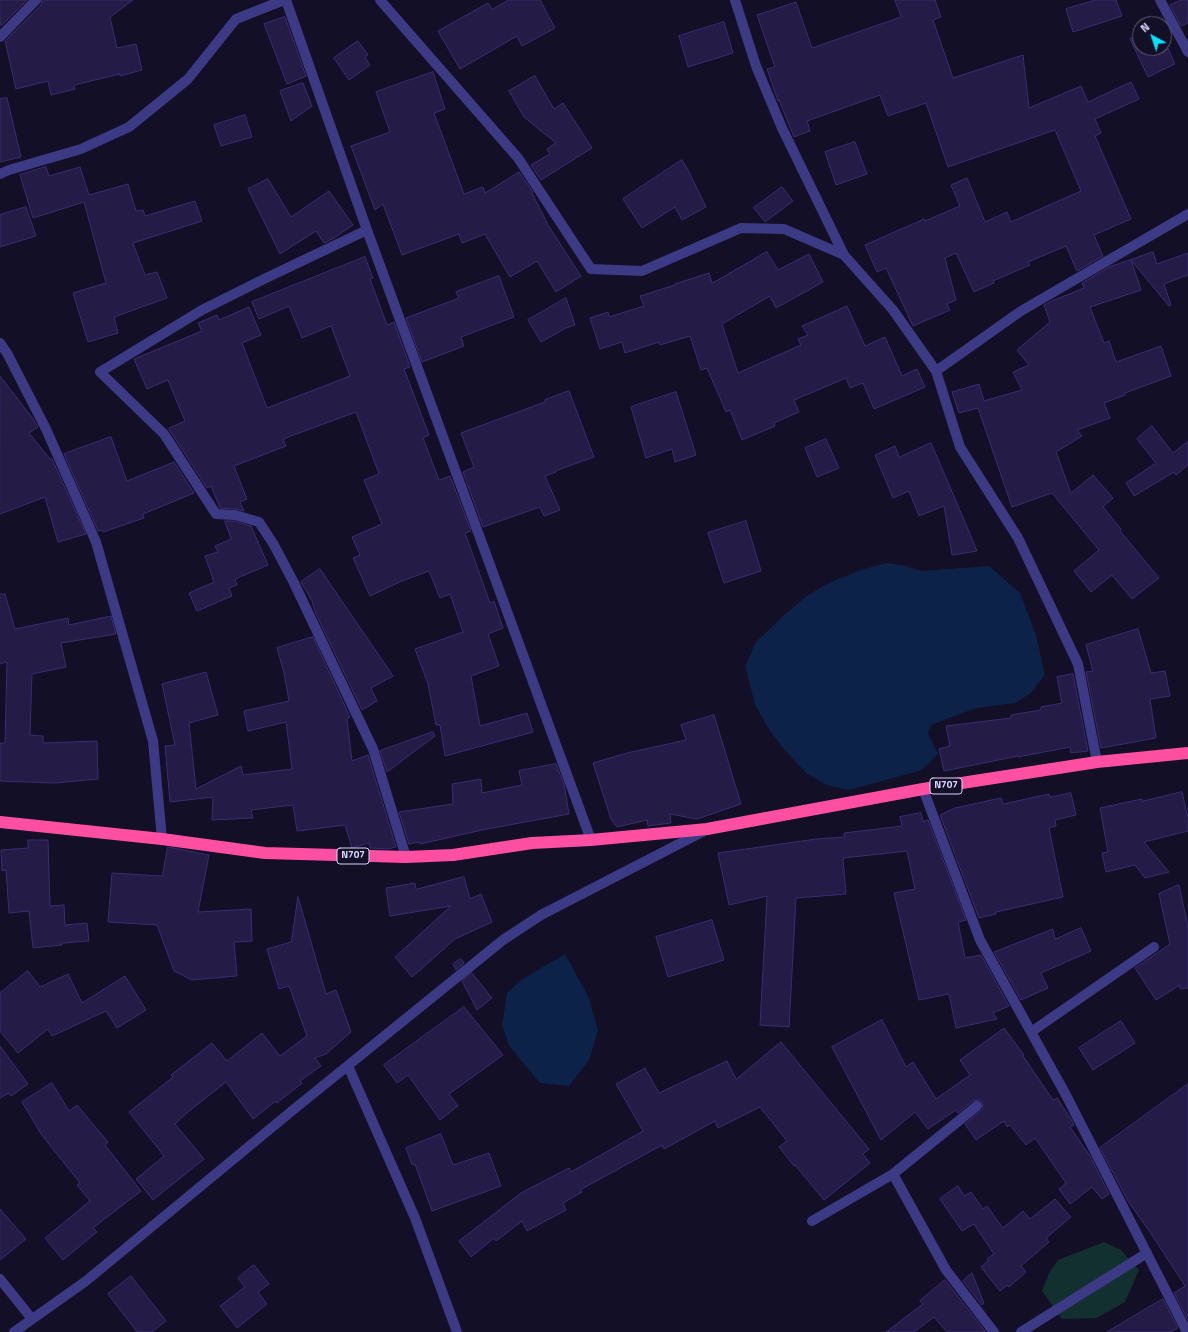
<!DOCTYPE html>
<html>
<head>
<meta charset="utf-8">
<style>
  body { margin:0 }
  #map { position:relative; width:1188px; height:1332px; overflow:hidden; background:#130f26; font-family:"Titillium Web",sans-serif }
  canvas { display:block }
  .north { position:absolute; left:1132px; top:16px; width:40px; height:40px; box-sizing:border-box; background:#130f26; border:1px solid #625e7d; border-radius:50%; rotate:320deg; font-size:11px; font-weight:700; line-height:16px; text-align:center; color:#d9d4ff }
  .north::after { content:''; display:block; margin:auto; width:14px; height:18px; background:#00e5ff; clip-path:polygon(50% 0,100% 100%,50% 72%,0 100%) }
</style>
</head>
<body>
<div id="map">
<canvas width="1188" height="1332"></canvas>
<div class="north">N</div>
</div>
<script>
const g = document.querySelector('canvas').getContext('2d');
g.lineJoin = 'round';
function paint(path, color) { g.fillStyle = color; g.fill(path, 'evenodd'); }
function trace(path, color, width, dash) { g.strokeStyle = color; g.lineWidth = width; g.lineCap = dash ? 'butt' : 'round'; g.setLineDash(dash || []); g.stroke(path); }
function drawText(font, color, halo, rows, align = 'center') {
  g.font = font + ' "Titillium Web",sans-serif'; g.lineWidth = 3; g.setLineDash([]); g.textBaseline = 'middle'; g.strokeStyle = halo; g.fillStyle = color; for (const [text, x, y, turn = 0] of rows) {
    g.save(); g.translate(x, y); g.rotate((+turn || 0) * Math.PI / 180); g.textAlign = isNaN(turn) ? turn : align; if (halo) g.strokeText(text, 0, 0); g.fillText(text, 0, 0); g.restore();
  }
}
paint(new Path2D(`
  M1104,1242L1121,1250L1139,1270L1125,1302L1097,1318L1062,1319L1042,1291L1049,1273L1058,1260Z`), '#12302f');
paint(new Path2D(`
  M886,563L903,565L921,571L989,566L1020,593L1036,635L1045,675L1031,693L1015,703L976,708L931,725L928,733L938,754L922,770L868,785L848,790L827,785L807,774L783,748L770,731L755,705L745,666L756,642L784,615L808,595L831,582L861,570Z
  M565,954L589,998L598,1030L589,1060L569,1086L540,1083L509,1046L502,1025L507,993L521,980Z`), '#0c2248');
const building = new Path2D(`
  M0,0H27L1,26L0,21Z
  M42,0H133L110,17L117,48L136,44L142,70L120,76V74L74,85L75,89L51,95L48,81L16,89L5,41L41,5Z
  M509,0H540L555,28L522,46L517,36L460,69L438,31L488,3L492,9Z
  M895,0H935L941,17L933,20L953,78L1023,55L1029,108L1081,86L1088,102L1131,82L1139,99L1095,119L1101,133L1095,136L1131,219L1094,235L1103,256L1077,271L1066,246L1028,262L1030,265L993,281L994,283L974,292L956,253L945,258L956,300L947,304L950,310L913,326L886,268L877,272L865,245L924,219L925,221L960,206L951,185L967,178L985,222L1007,212L1011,222L1081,191L1055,130L948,167L926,103L888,116L880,95L807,121L810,131L794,137L779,100L778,101L767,69L775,67L757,15L796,2L812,48L901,17Z
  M1096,0H1116L1122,16L1073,32L1066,9Z
  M1182,0H1188V23L1181,26L1170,5Z
  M285,17L306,76L287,84L264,24Z
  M724,22L733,53L688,67L679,36Z
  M1140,35V48H1164V40L1175,64L1148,77L1130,39Z
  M358,41L368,55L365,57L370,65L349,80L334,58Z
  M433,72L445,109L434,113L464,194L483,187L485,193L519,172L533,192L532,193L548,225L581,276L556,292L537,261L510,277L485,234L462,243L459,234L402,255L383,204L375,210L351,146L390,132L376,92Z
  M535,76L554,109L563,103L592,148L541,180L531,165L550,154L547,149L556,143L524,117L509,91Z
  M303,83L312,106L291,121L280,91Z
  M7,98L21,157L0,162V99Z
  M245,115L252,137L221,146L214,125Z
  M855,142L867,174L836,185L825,152Z
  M682,160L688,170L706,207L682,220L675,207L642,228L623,199Z
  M46,167L49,176L80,167L89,195L128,184L136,211L143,210L145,216L195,201L202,221L133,243L145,275L157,272L167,298L114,317L118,333L88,342L73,293L106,283L84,202L33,218L20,175Z
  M268,179L291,217L329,191L353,225L334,238L324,243L316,231L280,254L248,189Z
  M782,187L793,201L765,222L754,208Z
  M26,207L36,236L0,247V215Z
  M767,252L778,270L809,254L823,282L776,308L770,296L722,324L738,373L801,345L798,339L808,335L802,326L847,306L865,346L885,337L902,376L917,369L925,387L874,409L863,383L850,388L846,378L794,400L799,412L774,423L775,426L742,440L730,410L726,412L707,368L701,370L690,336L660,345L659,342L625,353L622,342L600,349L590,318L608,312L609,317L644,306L640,296L675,285V284L709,273L712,283Z
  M1153,252L1157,264L1188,253V275L1164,284L1171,305L1169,306L1131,260Z
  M365,257L373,278L370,279L387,325L394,322L410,367L404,369L429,435L423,438L439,480L450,476L471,531L465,533L490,603L494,601L503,628L488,634L499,666L471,676L480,726L527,713L533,732L445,756L440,725H436L428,684L415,649L463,632L450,594L440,598L429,571L402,581L370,596L353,558L360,555L352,537L382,524L364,480L379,474L356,412L283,439L286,446L234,466L247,499L240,502L244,511L236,509L220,508L211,486L207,488L170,431L169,428L185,421L168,380L147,389L134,359L202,331L198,323L217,315L219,320L249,307L261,335L242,343L267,408L350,376L331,326L302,338L289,306L259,319L252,302Z
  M1131,260L1141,290L1090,307L1104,343L1109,341L1116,362L1161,346L1171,376L1125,393V395L1104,403L1110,418L1077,430L1082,436L1056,452L1071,493L1093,475L1113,498L1103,507L1121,529L1120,531L1159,578L1132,599L1112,575L1091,592L1074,571L1099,550L1052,493L1012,507L978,408L959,413L952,392L979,384L984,401L1022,390L1013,372L1029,365L1017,350L1050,322L1044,305L1052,301L1084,288L1082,283L1109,267Z
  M499,276L514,317L461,337L464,346L422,362L406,318L459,298L456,292Z
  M566,298L575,325L566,328L541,342L528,320Z
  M0,376L33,419L38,427L29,433L50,459H52L86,534L58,542L45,497L0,514Z
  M569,391L594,457L555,471L556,472L545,476L560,510L544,516L540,507L483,527L463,472L474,467L461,433L545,402V400Z
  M676,392L696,455L675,462L672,449L646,458L631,407Z
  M1152,426L1173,453L1188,441V465L1176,475L1174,472L1134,496L1126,483L1156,463L1137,439Z
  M111,437L127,481L174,462L194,493L143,514L144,518L103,532L102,530L98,531L64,454Z
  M826,439L839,468L817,477L805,448Z
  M931,443L956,501L977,551L952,555L944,506L919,516L909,491L893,498L875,455L895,446L899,457Z
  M225,521H234L251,526L268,565L235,579L237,585L229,588L232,596L197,611L189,593L214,582L205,556L218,552L215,546L231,539Z
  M746,521L761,571L724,583L708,533Z
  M320,569L393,676L371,688L377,701L362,710L316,614L312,601L301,582Z
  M0,594H5L15,629L68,618L69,625L111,616L116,634L61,643L66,667L32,674L30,735L43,736V743L97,741L98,779L55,783L0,781V743H5L7,662L0,664Z
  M1138,629L1151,673L1165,671L1170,696L1150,699L1156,738L1101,748L1086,672L1093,671L1086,645Z
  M313,637L350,717L347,719L352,761L368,755L396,847L388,849L370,848L369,843L352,848L345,825L297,831L293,805L251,810L253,818L212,820L213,797L170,802L165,746L175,745L162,684L206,672L218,715L189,723L196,789L241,766L243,775L292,769L286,722L248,731L244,711L289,701L284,673L277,648Z
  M1073,674L1088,751L1071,753L1070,747L1018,757V756L944,771L939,749L950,746L946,726L1011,718V715L1041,710V707L1062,703L1057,677Z
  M714,715L741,804L697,819L670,814L671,823L648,826L647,820L617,827L611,819L593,763L627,753L686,740L681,725Z
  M433,732L435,736L387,772L380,751Z
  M556,764L564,784L569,814L482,830L420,844V842L409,844L399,812L453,804L452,784L481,779L482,793L522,785L519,771Z
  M1182,792L1188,818V831L1144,842L1169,872L1145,878L1135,865L1106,872L1102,853L1108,852L1100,808L1142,799V801Z
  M1071,793L1076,815L1055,820L1056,826L1049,828L1063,897L996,912V914L979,918L940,815L955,808L1001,798L1003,804L1049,794L1050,797Z
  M921,813L923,822L928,820L966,920L958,922L965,958L981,955L1009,1006L993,1013L997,1019L956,1028L949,994L919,1000L894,893L915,889L907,851L843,858L846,894L796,898L789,1027L760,1025L767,896L729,905L718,853L816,839L845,837L844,833L902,826L900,817Z
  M28,840H48L50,906L64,905L65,925L87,923L89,941L62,943V945L33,948L29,911L9,913L6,870L2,871L1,850L28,848Z
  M168,847L209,855L198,912L251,909L252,941L234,942L237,976L192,980L174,971L157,925L108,922L112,873L162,876Z
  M464,877L470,899L481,894L492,922L455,939L412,977L395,957L451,906L390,916L386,888L415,883L416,889Z
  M1179,885L1188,927V988L1180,989V985L1156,1000L1135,968L1170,944L1159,894Z
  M298,897L326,994L336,990L351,1032L326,1054L315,1058L321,1066L300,1081L302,1083L277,1103L276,1101L253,1119L226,1082L188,1112L175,1124L204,1159L153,1200L136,1179L164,1156L129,1112L173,1077L171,1075L212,1043L227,1061L262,1033L280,1056L307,1036L289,986L279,989L267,949L291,942Z
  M712,920L724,960L668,977L656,937Z
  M1081,928L1091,951L1041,973L1048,988L1021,1000L994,952L1053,929L1055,939Z
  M461,959L464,963L456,970L453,964Z
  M28,971L40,987L68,974L82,1003L125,976L146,1010L117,1028L106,1011L52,1036L48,1029L18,1053L0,1031V993Z
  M472,973L492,998L477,1010L462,981Z
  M464,1007L503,1055L449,1094L458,1106L440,1120L408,1075L397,1083L384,1065Z
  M882,1020L906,1067L913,1062L936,1099L970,1075L960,1060L1004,1028L1024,1055L1023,1056L1053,1100L1057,1098L1071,1119L1074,1125L1070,1127L1090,1156L1109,1194L1102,1199L1092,1187L1070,1204L1059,1189L1066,1183L1035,1138L1026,1145L1010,1125L1007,1127L1004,1121L976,1140L965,1124L983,1109L982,1102L979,1100L973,1101L958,1113L956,1110L928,1129L915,1112L881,1140L832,1047Z
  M1121,1021L1135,1043L1093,1070L1079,1048Z
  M781,1042L869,1149L863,1154L870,1163L824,1200L795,1165L794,1166L779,1147L787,1141L760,1107L718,1128L715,1121L664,1149L662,1145L580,1190L582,1192L563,1203L566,1210L527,1231L522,1221L496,1241L494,1238L471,1257L459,1241L521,1193L569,1168L571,1172L643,1131L616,1084L645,1068L659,1093L727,1061L736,1079Z
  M0,1046L28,1084L11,1096L9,1093L0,1098Z
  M52,1083L69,1111L77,1105L108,1142L105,1145L141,1191L93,1228L97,1232L63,1260L45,1238L90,1201L77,1185L80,1183L41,1134L22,1102Z
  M1188,1084V1320L1174,1293L1185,1286L1152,1235L1128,1201L1100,1148Z
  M441,1134L453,1165L489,1153L501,1186L432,1211L415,1164L412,1165L406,1148Z
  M958,1186L964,1196L971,1192L983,1209L987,1206L1003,1228L1023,1211L1030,1219L1055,1199L1071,1217L1046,1238L1049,1242L1021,1266L1026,1272L1009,1287L1007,1285L1000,1291L981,1267L988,1261L987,1259L994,1254L974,1224L962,1231L940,1199Z
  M0,1209L26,1239L0,1260Z
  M254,1265L269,1284L258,1292L267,1304L237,1328L220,1306L245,1287L238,1278Z
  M972,1273L984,1303L982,1305L963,1281Z
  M131,1276L166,1321L152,1332H137L108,1294Z
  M945,1280L986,1332H947L934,1317L914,1332H886L923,1304L920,1301Z
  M1163,1299L1178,1328L1170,1332H1107Z`);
paint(building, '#241b47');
trace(building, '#3b2d73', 1);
trace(new Path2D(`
  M286,0L367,230L591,840
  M380,0L518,158L591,269L642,271L741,228L784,229L844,255L893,310L936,371L960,447L1018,538L1078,664L1097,762
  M735,0L756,66L782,128L844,255
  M1160,0L1188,52
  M0,37L36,0
  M0,174L9,170L81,149L129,127L188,79L236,19L284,0
  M367,230L264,279L202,310L100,372L164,434L216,514L235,515L259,522L274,545L294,583L373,749L406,857
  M0,343L7,353L46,429L96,542L153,741L162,839
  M936,371L1021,311L1188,214
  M923,789L980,940L1066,1095L1187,1332
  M1031,1032L1154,947
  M348,1066L415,1218L457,1332
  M893,1174L946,1270L994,1332
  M812,1221L893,1174L977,1106
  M0,1279L32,1319
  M14,1332L86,1281L293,1110L503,940L541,915L704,831
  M1021,1332L1147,1253`), '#3d3a85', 10);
trace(new Path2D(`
  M0,822L162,839L265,853L406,857L453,855L532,843L591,840L707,829L923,789L1097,762L1188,753`), '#ff4fa3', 12);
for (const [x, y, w] of [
  [946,786,32],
  [353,856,32]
]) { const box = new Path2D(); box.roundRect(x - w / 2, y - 8, w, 16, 3); g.fillStyle = '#130f26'; g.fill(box); trace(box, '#d9d4ff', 1); }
drawText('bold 10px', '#d9d4ff', null, [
  ["N707",946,786],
  ["N707",353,856]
]);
</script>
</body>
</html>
